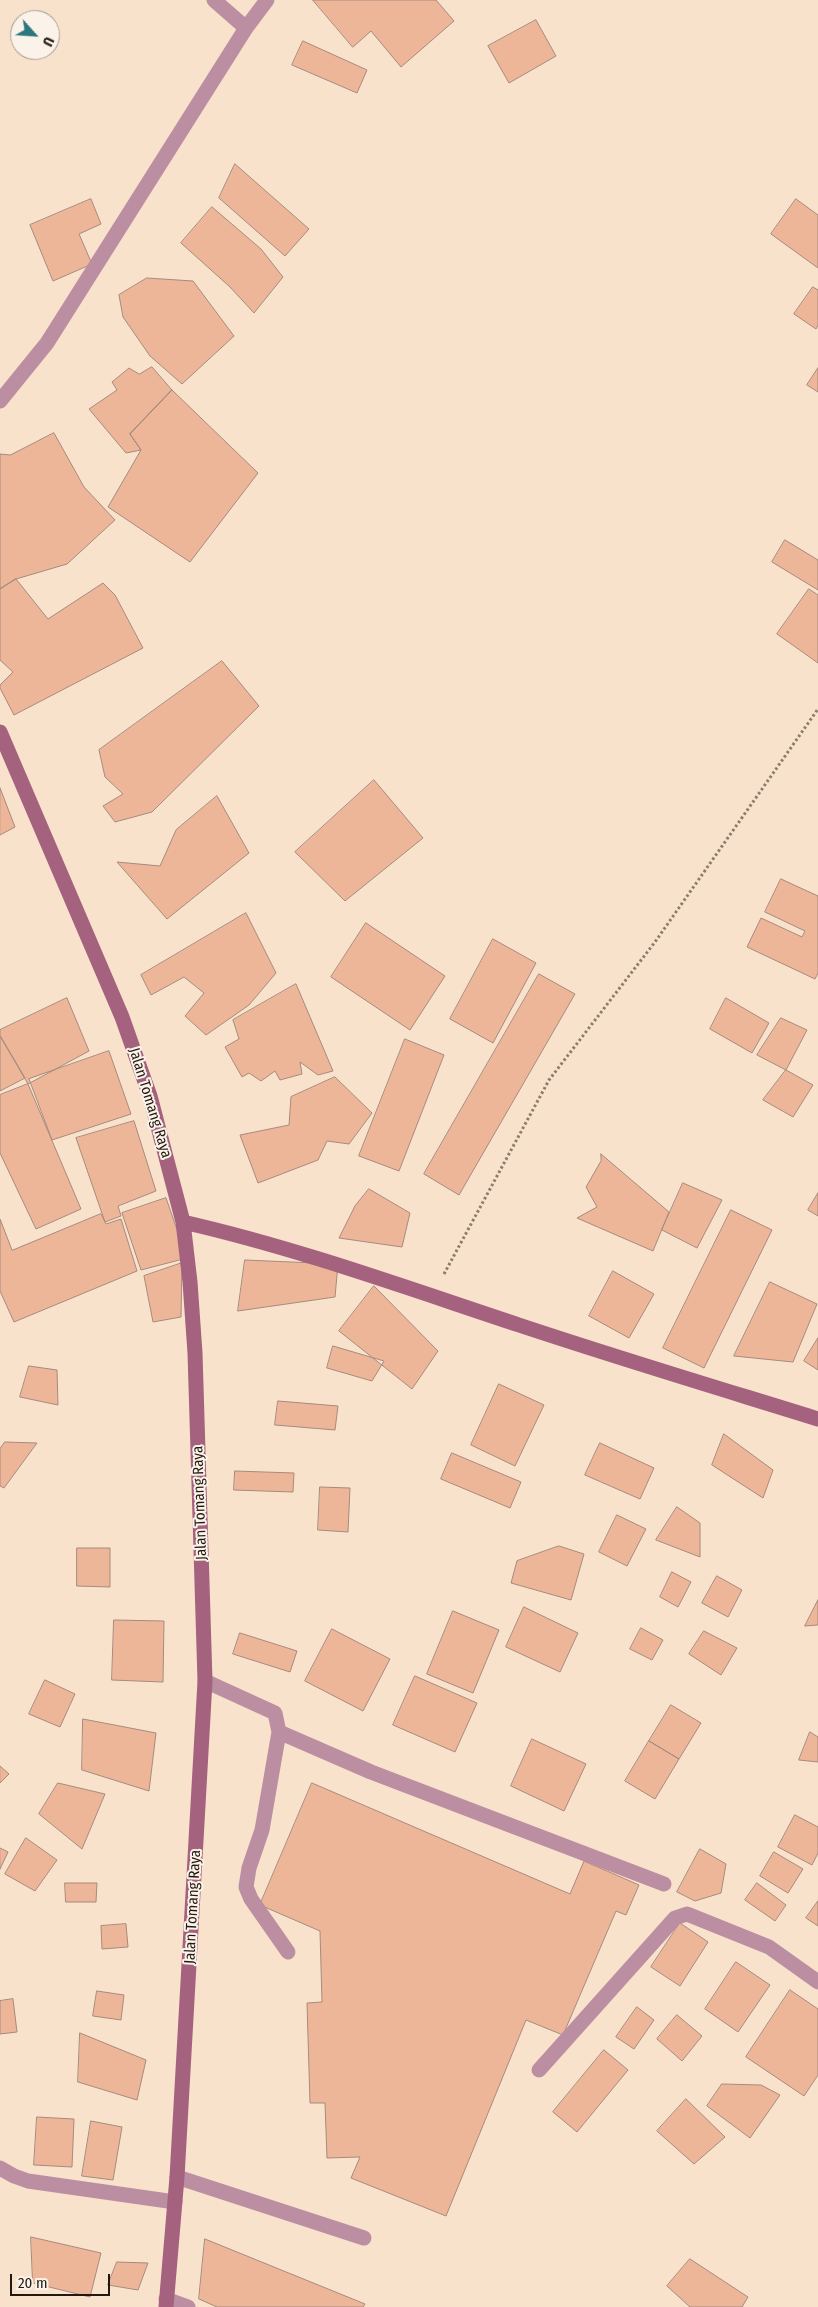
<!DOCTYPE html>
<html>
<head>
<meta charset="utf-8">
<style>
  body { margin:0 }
  #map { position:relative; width:818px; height:2307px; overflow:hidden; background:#f9e2cc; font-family:"Fira Sans Condensed",sans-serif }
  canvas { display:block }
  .north { position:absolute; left:10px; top:10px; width:50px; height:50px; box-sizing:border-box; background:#fbf2e9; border:1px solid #a49b93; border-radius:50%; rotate:116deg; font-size:14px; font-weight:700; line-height:20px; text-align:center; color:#211911 }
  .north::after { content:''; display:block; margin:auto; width:18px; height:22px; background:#2f777f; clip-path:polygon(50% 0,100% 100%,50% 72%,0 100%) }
  .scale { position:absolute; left:10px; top:2274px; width:100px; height:22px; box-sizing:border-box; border:2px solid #211911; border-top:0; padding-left:6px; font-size:15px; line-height:18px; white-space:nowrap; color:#211911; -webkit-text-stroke:4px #fbf2e9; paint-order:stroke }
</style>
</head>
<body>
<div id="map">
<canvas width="818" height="2307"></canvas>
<div class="north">U</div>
<div class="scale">20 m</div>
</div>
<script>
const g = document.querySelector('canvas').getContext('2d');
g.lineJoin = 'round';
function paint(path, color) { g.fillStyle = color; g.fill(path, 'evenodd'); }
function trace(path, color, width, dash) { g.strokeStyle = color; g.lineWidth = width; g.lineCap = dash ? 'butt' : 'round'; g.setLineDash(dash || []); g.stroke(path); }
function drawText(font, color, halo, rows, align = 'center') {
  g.font = font + ' "Fira Sans Condensed",sans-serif'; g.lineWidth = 4; g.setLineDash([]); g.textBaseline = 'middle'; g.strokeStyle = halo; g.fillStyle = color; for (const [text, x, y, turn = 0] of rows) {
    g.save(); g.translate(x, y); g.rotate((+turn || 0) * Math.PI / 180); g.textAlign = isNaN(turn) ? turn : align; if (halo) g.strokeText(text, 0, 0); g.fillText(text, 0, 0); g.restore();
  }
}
const building = new Path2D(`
  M313,0H436L454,21L401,67L371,31L353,47Z
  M536,20L556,56L509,83L488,46Z
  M303,41L367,70L357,93L292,65Z
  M235,164L309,229L285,256L219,198Z
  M91,199L101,224L79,234L92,264L53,281L30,225Z
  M796,199L818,215V268L771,234Z
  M212,207L261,249L283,277L254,313L230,287L181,243Z
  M147,278L193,281L234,336L182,384L150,356L123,317L119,295Z
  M813,287L818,290V325L816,329L794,314Z
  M152,367L172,390L130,434L141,450L126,453L89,409L117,390L112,382L129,368L139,374Z
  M818,368V392L807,385Z
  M172,390L258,473L190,562L108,507L141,450L130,434Z
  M54,433L84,487L115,520L67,564L16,579L0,589V454L10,455Z
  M785,540L818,560V590L772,562Z
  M16,579L48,619L103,583L115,595L143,648L14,715L0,688V685L13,672L0,660V589Z
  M809,589L818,595V663L777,634Z
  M222,661L259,706L152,812L115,822L103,806L123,794L105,777L99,750Z
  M374,780L423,838L345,901L295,852Z
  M0,788L15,827L0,835Z
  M217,796L249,853L167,919L117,862L160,866L176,830Z
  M781,879L818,896V973L815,979L747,947L761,918L802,937L805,931L765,912Z
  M246,913L276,973L249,1005L206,1035L185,1016L204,993L184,977L151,995L141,975Z
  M366,923L445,976L410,1030L331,977Z
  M493,939L536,963L493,1043L450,1019Z
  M539,974L575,994L459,1195L424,1174Z
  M296,984L333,1071L318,1075L300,1062L302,1074L280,1080L275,1071L261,1081L249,1073L242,1077L225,1047L239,1039L233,1020Z
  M67,998L89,1051L28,1084L0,1036V1030Z
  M726,998L769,1023L752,1053L710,1029Z
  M781,1018L807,1030L786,1070L757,1055Z
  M1,1037L25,1078L0,1091V1038Z
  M405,1039L444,1055L399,1171L359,1156Z
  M109,1051L131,1114L52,1140L29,1079Z
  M786,1070L813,1085L793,1117L763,1100Z
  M335,1077L372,1113L349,1144L327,1141L318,1160L258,1183L240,1135L289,1125L291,1097Z
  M28,1084L81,1209L36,1229L0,1153V1095Z
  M134,1121L156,1191L118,1206L121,1216L105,1222L76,1138Z
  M601,1154L669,1212L653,1251L577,1218L597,1207L586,1187L601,1161Z
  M683,1183L722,1200L697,1248L662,1230Z
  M369,1189L410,1213L402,1247L339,1238L355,1206Z
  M818,1193V1216L808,1210Z
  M166,1198L187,1258L141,1270L122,1213Z
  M731,1210L772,1230L704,1368L663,1348Z
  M101,1214L106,1224L121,1219L137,1271L14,1322L0,1291V1219L12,1250Z
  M245,1260L338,1264L335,1297L238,1311Z
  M182,1263L181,1317L153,1322L144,1276Z
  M613,1271L654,1294L629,1338L589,1316Z
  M770,1282L817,1304L793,1362L734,1356Z
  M374,1286L438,1351L412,1389L339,1331Z
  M818,1338V1370L804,1361Z
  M333,1346L384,1361L372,1381L327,1368Z
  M29,1366L57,1370L58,1405L20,1397Z
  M499,1384L544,1405L515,1466L471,1445Z
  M278,1401L338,1406L335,1430L275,1425Z
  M724,1434L773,1470L763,1498L712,1465Z
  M5,1442L37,1443L4,1488L0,1486V1449Z
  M600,1443L654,1468L640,1499L585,1475Z
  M452,1453L521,1482L510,1508L441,1479Z
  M235,1471L294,1473L293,1492L234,1490Z
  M320,1487L350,1488L348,1532L318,1530Z
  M677,1507L700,1523V1557L656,1540Z
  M617,1515L646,1529L627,1566L599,1552Z
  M559,1546L584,1554L571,1600L511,1583L517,1561Z
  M77,1548H110V1587L77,1586Z
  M672,1572L691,1582L678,1607L660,1597Z
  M717,1576L742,1590L728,1617L702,1603Z
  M818,1600V1625L805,1626Z
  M524,1607L578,1633L560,1672L506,1647Z
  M453,1611L499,1630L473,1693L427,1674Z
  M114,1620L164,1621L163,1682L112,1680Z
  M641,1628L663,1640L652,1660L630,1649Z
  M332,1629L390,1659L363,1711L305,1681Z
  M704,1631L737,1648L721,1675L689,1654Z
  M240,1633L297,1651L290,1672L233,1654Z
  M415,1676L477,1703L455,1752L393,1725Z
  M45,1680L75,1694L60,1727L29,1714Z
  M671,1705L701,1723L679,1759L649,1741Z
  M83,1719L156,1733L149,1791L82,1770Z
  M810,1732L818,1737V1762L799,1760Z
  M532,1739L586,1764L564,1811L511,1786Z
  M649,1741L679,1759L655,1799L625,1781Z
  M0,1766L9,1774L0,1783Z
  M58,1783L105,1794L82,1849L39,1814Z
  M312,1783L570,1894L584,1861L639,1885L626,1915L616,1911L563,2035L526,2020L446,2216L351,2178L360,2157L327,2158L325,2103H310L307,2003L322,2002L320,1931L260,1905Z
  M795,1815L818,1827V1853L812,1865L778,1847Z
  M26,1838L57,1860L35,1891L5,1874Z
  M0,1848L8,1852L0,1869Z
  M700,1849L726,1864L721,1893L695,1901L677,1892Z
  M774,1852L803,1869L788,1893L760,1876Z
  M65,1883H97L96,1902H66Z
  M757,1883L786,1905L775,1921L745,1900Z
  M818,1901V1926L806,1918Z
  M680,1923L708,1942L680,1986L651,1967Z
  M126,1924L128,1947L102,1949L101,1926Z
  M736,1962L770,1985L738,2032L705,2009Z
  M790,1990L818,2009V2075L804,2096L746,2057Z
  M97,1991L124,1995L121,2020L93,2016Z
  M13,1999L17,2032L0,2034V2001Z
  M637,2007L654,2020L634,2049L616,2037Z
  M677,2015L702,2036L682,2061L657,2039Z
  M80,2033L146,2060L137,2100L78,2082Z
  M604,2050L628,2070L577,2132L553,2112Z
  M722,2084L761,2085L780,2095L750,2138L707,2106Z
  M686,2099L725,2137L694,2164L657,2131Z
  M37,2117L74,2119L72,2167L34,2165Z
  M91,2121L122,2127L113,2180L82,2176Z
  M31,2237L101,2253L90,2297L33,2283Z
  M205,2239L365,2304L363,2307H217L199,2299Z
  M690,2259L748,2297L742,2307H690L667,2286Z
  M117,2262L148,2263L138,2290L108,2285Z`);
paint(building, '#eeb699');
trace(building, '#a68a7d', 1);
trace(new Path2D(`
  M444,1274L549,1080L655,942L818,709`), '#8c7c6e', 3, [2.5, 2.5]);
trace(new Path2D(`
  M205,1681L275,1713L279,1732L371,1772L664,1884
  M279,1732L262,1830L249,1868L246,1887L251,1899L288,1952
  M177,2177L364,2238`), '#bc8ea1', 15);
trace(new Path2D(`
  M214,0L246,28
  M0,401L47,343L246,28L267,0
  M539,2070L675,1918L687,1914L769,1947L818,1982
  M0,2168L14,2176L28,2181L175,2202
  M166,2299L188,2307`), '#bc8ea1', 15);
trace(new Path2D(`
  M0,732L122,1017L150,1096L183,1222L190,1282L195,1353L205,1681L177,2177L166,2307
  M183,1222C297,1248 407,1288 519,1325C618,1358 718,1388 818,1419`), '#a4627f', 15);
drawText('15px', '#211911', '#fbf2e9', [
  ["Jalan Tomang Raya",150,1103,73],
  ["Jalan Tomang Raya",200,1503,-92],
  ["Jalan Tomang Raya",193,1907,-87]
]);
</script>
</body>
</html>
